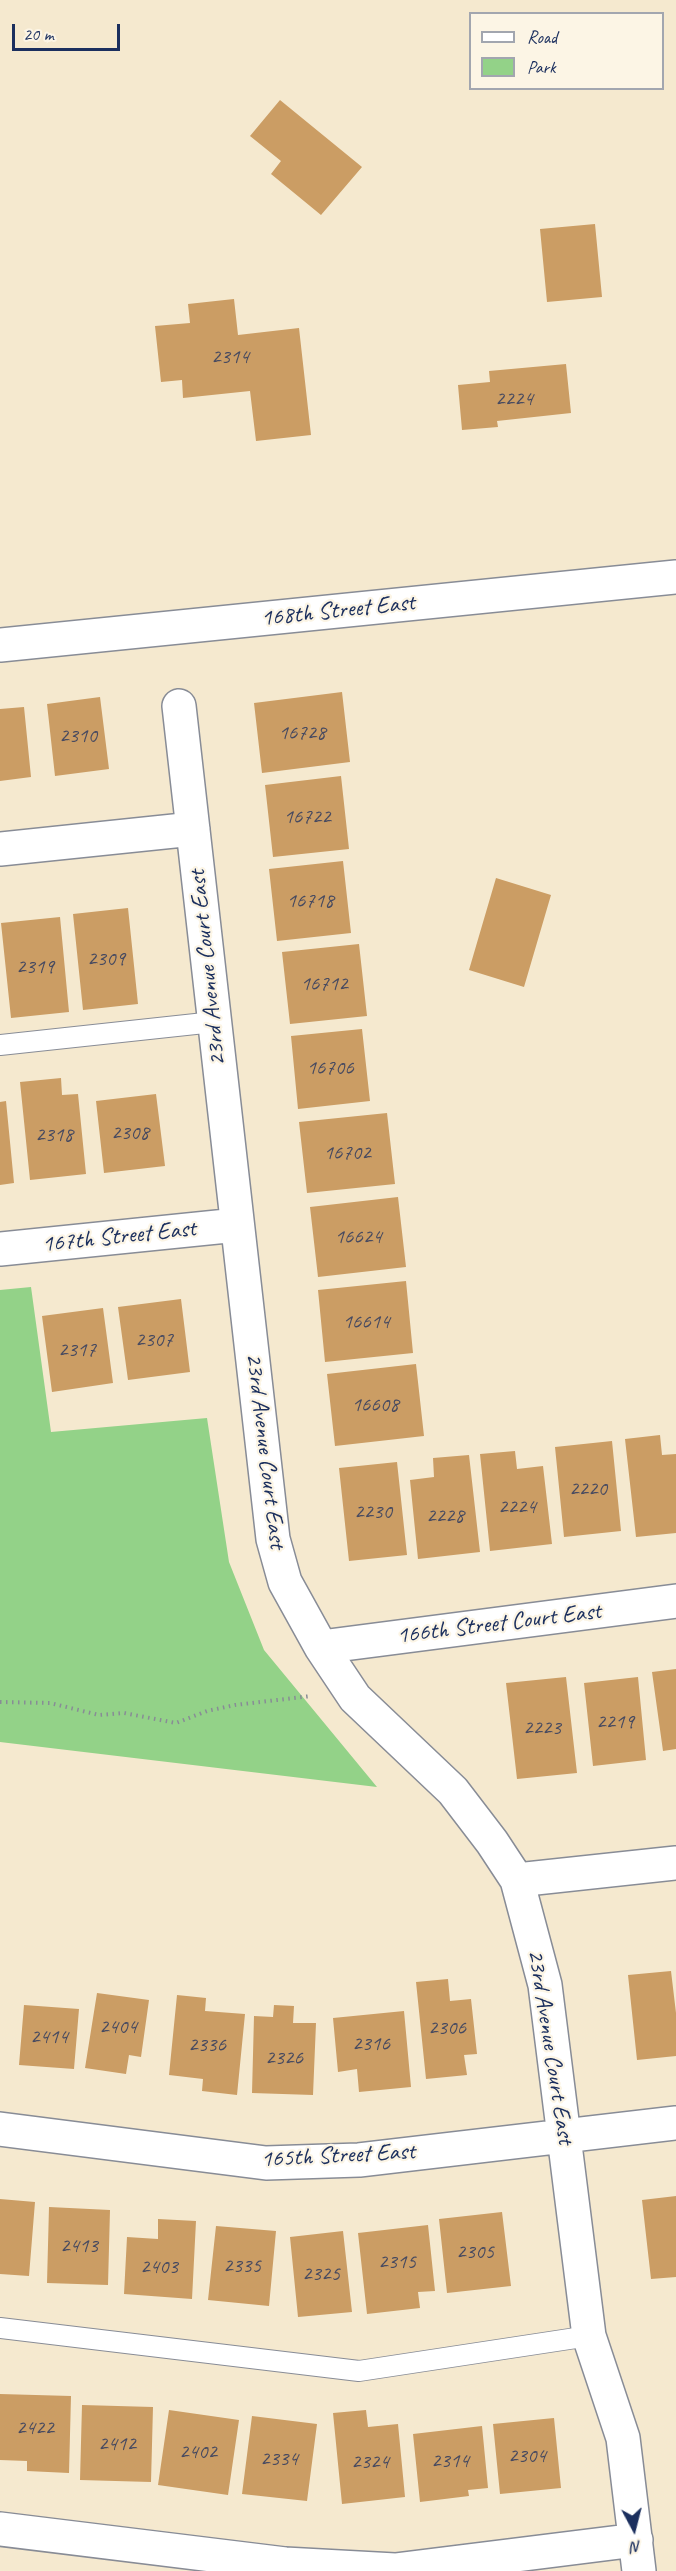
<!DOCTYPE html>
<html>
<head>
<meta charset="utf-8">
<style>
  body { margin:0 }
  #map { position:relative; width:676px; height:2571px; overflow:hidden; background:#f5e9cf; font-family:Caveat,sans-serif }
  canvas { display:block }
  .legend { position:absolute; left:469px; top:12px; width:195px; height:78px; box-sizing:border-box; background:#fcf5e5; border:2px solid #a2a6af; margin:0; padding:8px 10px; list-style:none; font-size:18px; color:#1b2f5e }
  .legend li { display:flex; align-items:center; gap:12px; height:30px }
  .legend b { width:30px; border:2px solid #a2a6af }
  .north { position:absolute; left:604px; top:2499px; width:60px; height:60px; -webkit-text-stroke:4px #fcf5e5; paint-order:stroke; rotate:173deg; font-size:16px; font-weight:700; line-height:24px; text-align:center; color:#1b2f5e }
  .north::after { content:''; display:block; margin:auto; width:21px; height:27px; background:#1b2f5e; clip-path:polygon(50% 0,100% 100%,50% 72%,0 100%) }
  .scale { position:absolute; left:12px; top:24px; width:108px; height:27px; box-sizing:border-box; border:3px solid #1b2f5e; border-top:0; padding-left:8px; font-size:18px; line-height:21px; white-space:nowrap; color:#1b2f5e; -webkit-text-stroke:4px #fcf5e5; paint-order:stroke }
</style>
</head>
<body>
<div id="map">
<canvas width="676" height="2571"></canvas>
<ul class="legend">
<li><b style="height:8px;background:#fff"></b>Road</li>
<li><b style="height:16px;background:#93d288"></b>Park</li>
</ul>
<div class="north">N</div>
<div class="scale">20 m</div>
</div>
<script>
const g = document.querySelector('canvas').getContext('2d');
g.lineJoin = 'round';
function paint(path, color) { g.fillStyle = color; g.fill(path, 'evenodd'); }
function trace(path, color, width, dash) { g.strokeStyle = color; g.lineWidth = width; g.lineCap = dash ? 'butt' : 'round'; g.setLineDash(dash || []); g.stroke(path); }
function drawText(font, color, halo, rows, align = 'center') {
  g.font = font + ' Caveat,sans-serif'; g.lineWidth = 4.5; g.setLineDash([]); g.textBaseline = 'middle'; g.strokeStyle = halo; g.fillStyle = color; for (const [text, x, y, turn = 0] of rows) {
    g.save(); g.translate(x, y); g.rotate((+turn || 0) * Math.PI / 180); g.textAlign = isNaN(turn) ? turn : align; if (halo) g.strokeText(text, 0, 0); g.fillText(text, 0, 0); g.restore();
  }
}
paint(new Path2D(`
  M31,1287L51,1432L207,1418L229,1562L264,1650L377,1787L0,1742V1290Z`), '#93d288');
paint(new Path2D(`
  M280,100L362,167L321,215L271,174L281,161L250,136Z
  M595,224L602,297L547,302L540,229Z
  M234,299L238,335L299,328L311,435L256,441L250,391L183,398L182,380L161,382L155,326L190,323L188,304Z
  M566,364L571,413L497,421L498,427L462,430L458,385L490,382L489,371Z
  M342,692L350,762L262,773L254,703Z
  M100,697L109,769L55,776L47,704Z
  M24,707L31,777L0,781V709Z
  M341,776L349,849L273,857L265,785Z
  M343,861L351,933L277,941L269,869Z
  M496,878L551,895L524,987L469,970Z
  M128,908L138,1004L83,1010L73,914Z
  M60,917L69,1012L11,1018L1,923Z
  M359,944L367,1016L290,1024L282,952Z
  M362,1029L370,1101L298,1109L291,1036Z
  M61,1078L62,1095L78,1094L86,1174L30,1180L20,1082Z
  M156,1094L165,1166L104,1173L96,1101Z
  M6,1101L14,1183L0,1185V1102Z
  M387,1113L395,1184L307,1193L299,1122Z
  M398,1197L406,1267L318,1277L310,1207Z
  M406,1281L413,1353L325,1362L318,1290Z
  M181,1299L190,1372L128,1380L118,1307Z
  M103,1308L113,1383L52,1392L42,1316Z
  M416,1364L424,1436L335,1446L327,1374Z
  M660,1435L662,1455L676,1454V1533L636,1537L625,1439Z
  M612,1441L621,1531L564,1537L555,1447Z
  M515,1451L517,1469L543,1466L552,1544L490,1551L480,1454Z
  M469,1455L480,1552L418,1559L410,1480L434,1477L433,1458Z
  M397,1462L407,1555L349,1561L339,1468Z
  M676,1669V1749L663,1751L652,1672Z
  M566,1677L577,1773L517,1779L506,1683Z
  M638,1677L646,1760L593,1766L584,1683Z
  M671,1971L676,2013V2056L637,2060L628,1975Z
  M448,1979L450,2001L471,1999L477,2054L464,2055L467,2075L426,2079L416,1982Z
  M97,1993L149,2000L141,2057L129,2055L126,2074L85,2068Z
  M177,1995L206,1998L205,2011L245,2014L237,2095L202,2091L203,2079L169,2075Z
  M24,2005L79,2009L74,2069L19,2065Z
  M274,2005L294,2006L293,2023H316L313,2095L252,2093L254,2016L273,2017Z
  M404,2011L411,2087L359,2092L357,2069L338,2072L333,2018Z
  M676,2196V2277L651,2279L642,2200Z
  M0,2199L35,2202L29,2276L0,2274Z
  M49,2207L110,2210L108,2285L47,2283Z
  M502,2212L511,2286L447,2293L439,2219Z
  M158,2219L196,2221L192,2299L124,2294L127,2237L158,2239Z
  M428,2225L435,2291L418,2292L420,2308L367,2314L358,2233Z
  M216,2226L276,2231L269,2306L208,2300Z
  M343,2231L352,2312L298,2317L290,2237Z
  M0,2394L71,2396L69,2473L27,2471V2461L0,2460Z
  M82,2405L153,2407L151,2482L80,2480Z
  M169,2410L239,2420L228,2495L158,2485Z
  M366,2410L368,2427L398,2424L405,2497L342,2504L333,2413Z
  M252,2416L317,2424L307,2501L242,2494Z
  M554,2418L561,2488L500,2494L493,2424Z
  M482,2426L488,2488L468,2490L469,2496L420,2502L413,2434Z`), '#cb9d64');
const service = new Path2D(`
  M0,1045L214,1022
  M0,2328L359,2371L589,2336`);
const minor = new Path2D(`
  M0,645L676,577
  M179,706L273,1539L285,1582L321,1647L355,1698L453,1791L492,1842L517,1880L545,1985L589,2336L623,2438L639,2571
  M0,849L193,829
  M0,1249L237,1225
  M321,1647L676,1601
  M517,1880L676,1863
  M0,2129L266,2163L359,2160L676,2123
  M0,2529L285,2564L395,2570L636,2540`);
trace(service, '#888c96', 22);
trace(minor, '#888c96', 36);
trace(new Path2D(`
  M0,1702L50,1703L99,1715L124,1713L176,1723L207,1711L235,1705L311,1696`), '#888c96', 4, [1.5, 4.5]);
trace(service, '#fff', 20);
trace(minor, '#fff', 33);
drawText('21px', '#474a60', null, [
  ["2314",230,357],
  ["2224",514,399],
  ["16728",302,733],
  ["2310",78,736],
  ["16722",307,817],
  ["16718",310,901],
  ["2309",106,959],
  ["2319",35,967],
  ["16712",324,984],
  ["16706",330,1068],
  ["2308",130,1133],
  ["2318",54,1135],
  ["16702",347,1153],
  ["16624",358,1237],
  ["16614",366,1322],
  ["2307",154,1340],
  ["2317",77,1350],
  ["16608",375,1405],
  ["2220",588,1489],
  ["2224",517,1507],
  ["2230",373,1512],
  ["2228",445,1516],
  ["2219",615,1722],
  ["2223",542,1728],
  ["2404",118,2027],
  ["2306",447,2028],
  ["2414",49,2037],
  ["2316",371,2044],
  ["2336",207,2045],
  ["2326",284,2058],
  ["2413",79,2246],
  ["2305",475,2252],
  ["2315",397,2262],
  ["2335",242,2266],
  ["2403",159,2267],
  ["2325",321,2274],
  ["2422",35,2428],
  ["2412",117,2444],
  ["2402",198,2452],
  ["2304",527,2456],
  ["2334",279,2459],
  ["2314",450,2461],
  ["2324",370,2462]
]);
drawText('24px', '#1b2f5e', '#fcf5e5', [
  ["168th Street East",338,611,-6],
  ["23rd Avenue Court East",208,968,-96],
  ["167th Street East",119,1237,-6],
  ["23rd Avenue Court East",265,1451,83],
  ["166th Street Court East",499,1624,-7],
  ["23rd Avenue Court East",550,2047,81],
  ["165th Street East",338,2156,-3]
]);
</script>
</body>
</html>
